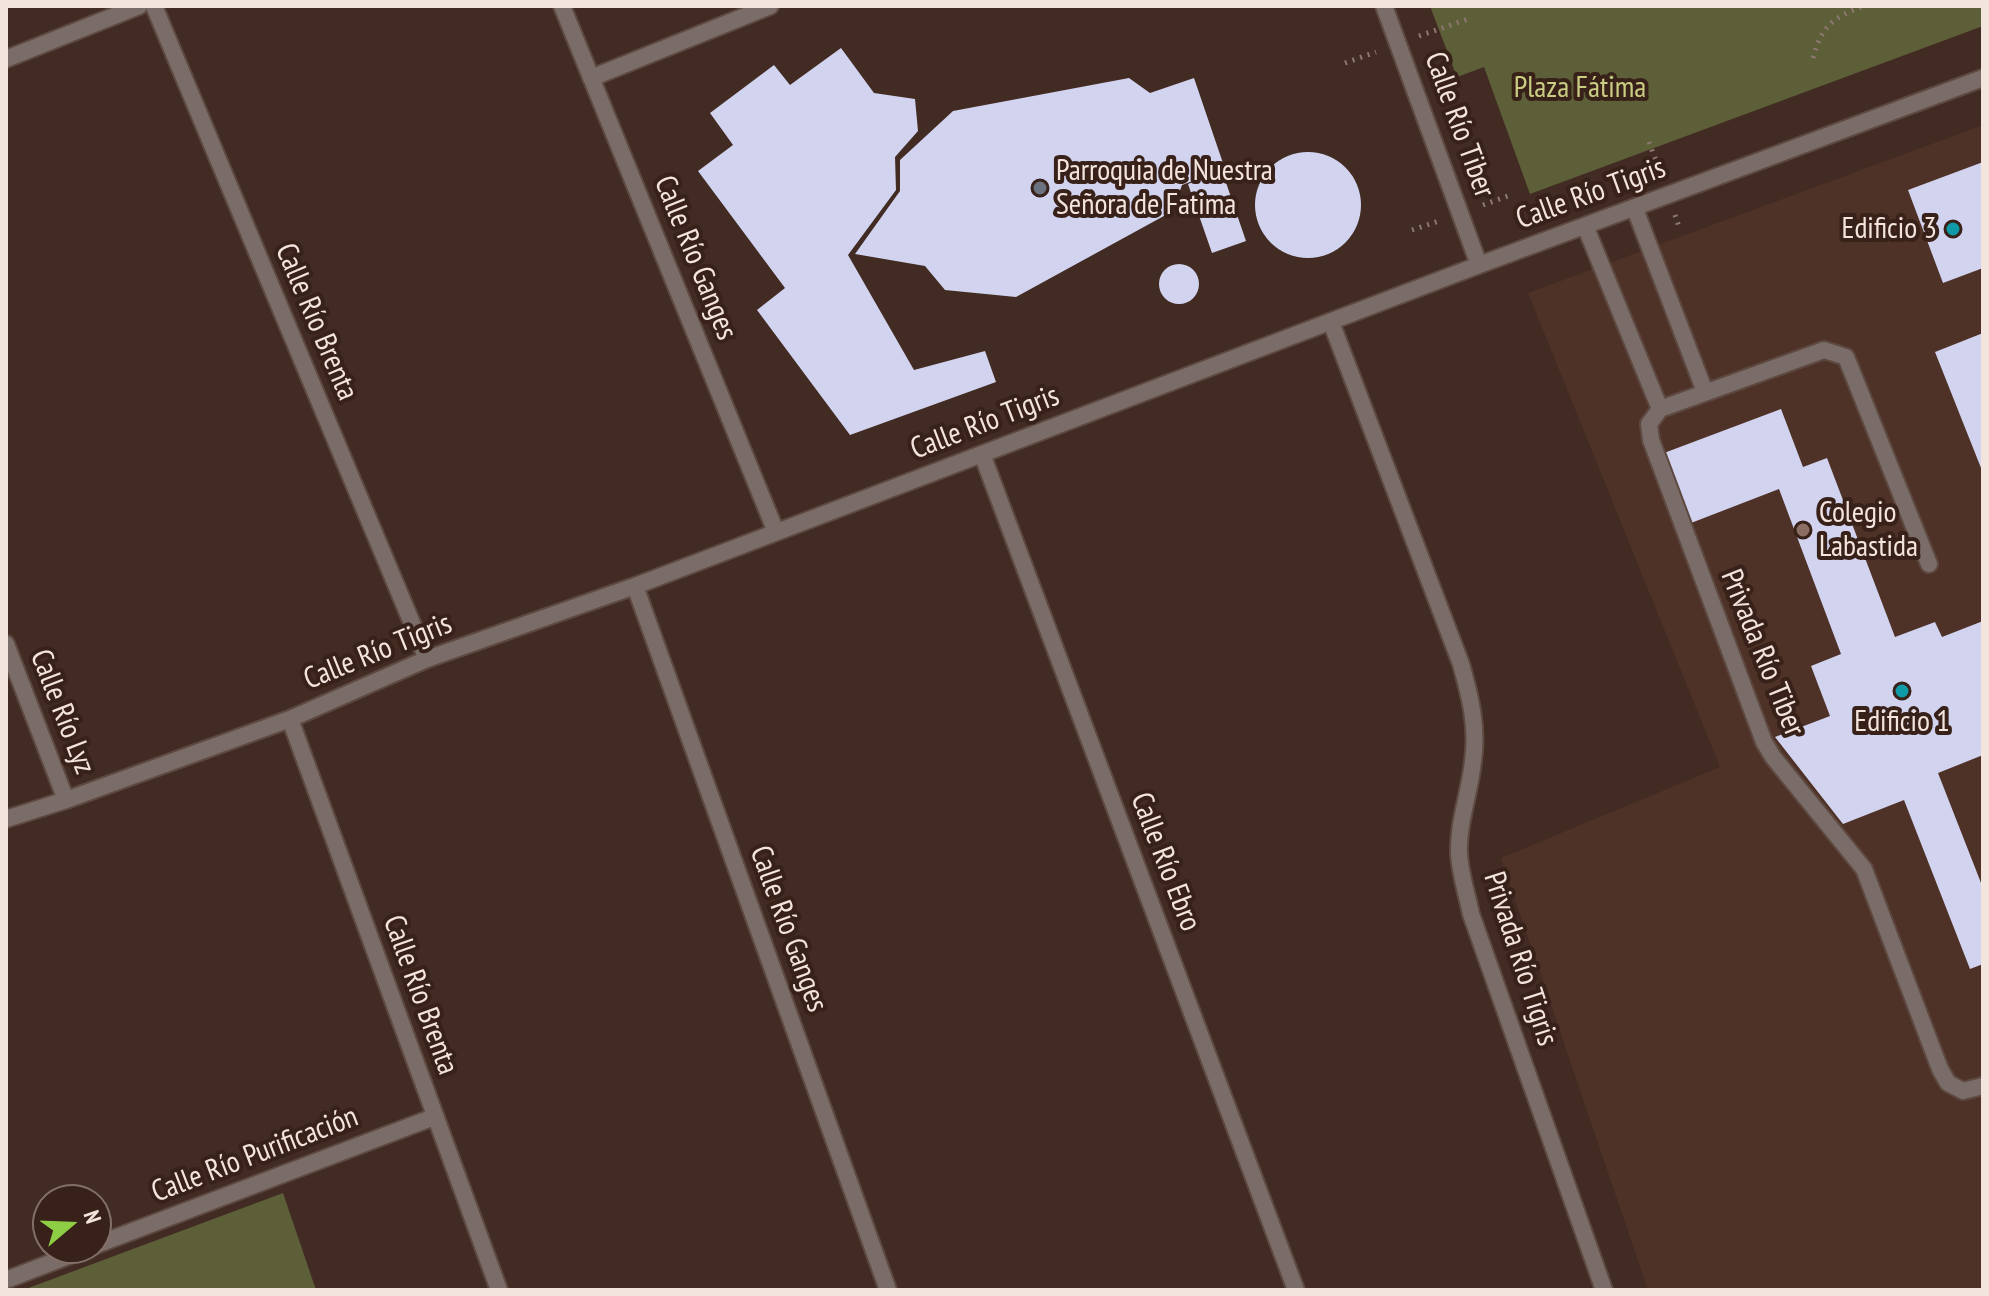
<!DOCTYPE html>
<html>
<head>
<meta charset="utf-8">
<style>
  body { margin:0 }
  #map { position:relative; width:1989px; height:1296px; overflow:hidden; background:#422b22; font-family:"PT Sans Narrow",sans-serif }
  canvas { display:block }
  .frame { position:absolute; inset:0; border:8px solid #f4e4de; pointer-events:none }
  .north { position:absolute; left:32px; top:1184px; width:80px; height:80px; box-sizing:border-box; background:#382118; border:2px solid #836f67; border-radius:50%; rotate:71deg; font-size:22px; font-weight:700; line-height:32px; text-align:center; color:#f4e4de }
  .north::after { content:''; display:block; margin:auto; width:28px; height:36px; background:#8dce44; clip-path:polygon(50% 0,100% 100%,50% 72%,0 100%) }
</style>
</head>
<body>
<div id="map">
<canvas width="1989" height="1296"></canvas>
<div class="frame"></div>
<div class="north">N</div>
</div>
<script>
const g = document.querySelector('canvas').getContext('2d');
g.lineJoin = 'round';
function paint(path, color) { g.fillStyle = color; g.fill(path, 'evenodd'); }
function trace(path, color, width, dash) { g.strokeStyle = color; g.lineWidth = width; g.lineCap = dash ? 'butt' : 'round'; g.setLineDash(dash || []); g.stroke(path); }
function drawText(font, color, halo, rows, align = 'center') {
  g.font = font + ' "PT Sans Narrow",sans-serif'; g.lineWidth = 8; g.setLineDash([]); g.textBaseline = 'middle'; g.strokeStyle = halo; g.fillStyle = color; for (const [text, x, y, turn = 0] of rows) {
    g.save(); g.translate(x, y); g.rotate((+turn || 0) * Math.PI / 180); g.textAlign = isNaN(turn) ? turn : align; if (halo) g.strokeText(text, 0, 0); g.fillText(text, 0, 0); g.restore();
  }
}
paint(new Path2D(`
  M1983,125V1290H1648L1501,858L1720,767L1528,293Z`), '#4f3227');
paint(new Path2D(`
  M1430,6H1983V26L1530,194L1484,67L1457,77Z
  M283,1193L316,1290H23Z`), '#5d5f39');
paint(new Path2D(`
  M841,48L874,93L915,99L918,131L895,157L896,190L848,255L914,370L985,351L996,382L850,435L757,310L785,288L698,171L733,145L710,113L774,65L790,85Z
  M1129,78L1150,93L1194,78L1225,169L1182,185L1173,211L1016,297L945,290L925,266L855,254L900,191V160L953,111Z
  M1255 205a53 53 0 1 1 106 0a53 53 0 1 1-106 0Z
  M1983,162V268L1943,283L1908,190Z
  M1222,171L1246,241L1212,253L1188,184Z
  M1159 284a20 20 0 1 1 40 0a20 20 0 1 1-40 0Z
  M1983,333V473L1935,352Z
  M1781,409L1803,467L1827,458L1895,637L1935,622L1942,637L1983,621V755L1938,773L1983,888V964L1970,969L1904,800L1843,824L1775,737L1830,716L1811,666L1841,654L1779,489L1691,523L1664,453Z`), '#d1d3ef');
const lane = new Path2D(`
  M1635,209L1705,392
  M1586,228L1660,409
  M1929,564L1846,357L1824,350L1660,409L1649,424L1651,440L1764,742L1773,757L1864,869L1940,1069L1948,1083L1963,1091L1983,1086`);
const street = new Path2D(`
  M154,6L427,659
  M562,6L776,532
  M1384,6L1479,265
  M6,59L139,6
  M591,78L770,6
  M1331,322L1461,664C1470,696 1478,727 1473,761C1470,792 1458,822 1459,853C1460,874 1467,894 1471,914L1604,1290
  M982,454L1296,1290
  M635,586L888,1290
  M6,644L66,800
  M290,719L499,1290
  M6,819L66,800L290,719L427,659L635,586L1479,265L1983,78
  M96,1245L434,1117
  M6,1280L89,1248`);
trace(lane, '#5e4940', 20);
trace(street, '#5e4940', 20);
trace(new Path2D(`
  M1419,36L1471,18
  M1813,58C1822,26 1832,18 1863,6
  M1345,63L1376,52
  M1649,142L1660,172
  M1483,205L1508,196
  M1675,215L1679,227
  M1412,230L1439,221`), '#8c7871', 5, [2, 6]);
trace(lane, '#7a6d69', 16);
trace(street, '#7a6d69', 16);
for (const [x, y, r, color] of [
  [1040,188,8,"#6b7280"],
  [1953,229,8,"#0f9aa8"],
  [1803,530,8,"#8d6e63"],
  [1902,691,8,"#0f9aa8"]
]) { const dot = new Path2D(); dot.arc(x, y, r, 0, 2 * Math.PI); g.fillStyle = color; g.fill(dot); trace(dot, '#382118', 3); }
drawText('30px', '#c9cd83', '#382118', [
  ["Plaza Fátima",1580,88]
]);
drawText('30px', '#f4e4de', '#382118', [
  ["Calle Río Tiber",1459,125,70],
  ["Calle Río Tigris",1591,194,-20],
  ["Calle Río Ganges",695,258,68],
  ["Calle Río Brenta",316,322,67],
  ["Calle Río Tigris",985,423,-21],
  ["Calle Río Tigris",378,652,-22],
  ["Privada Río Tiber",1762,653,68],
  ["Calle Río Lyz",62,712,69],
  ["Calle Río Ebro",1165,862,69],
  ["Calle Río Ganges",788,929,70],
  ["Privada Río Tigris",1520,959,72],
  ["Calle Río Brenta",420,995,70],
  ["Calle Río Purificación",255,1155,-21]
]);
drawText('30px', '#f4e4de', '#382118', [
  ["Parroquia de Nuestra",1056,171],
  ["Señora de Fatima",1056,205],
  ["Edificio 3",1937,229,"right"],
  ["Colegio",1819,513],
  ["Labastida",1819,547],
  ["Edificio 1",1902,722,"center"]
], 'left');
</script>
</body>
</html>
